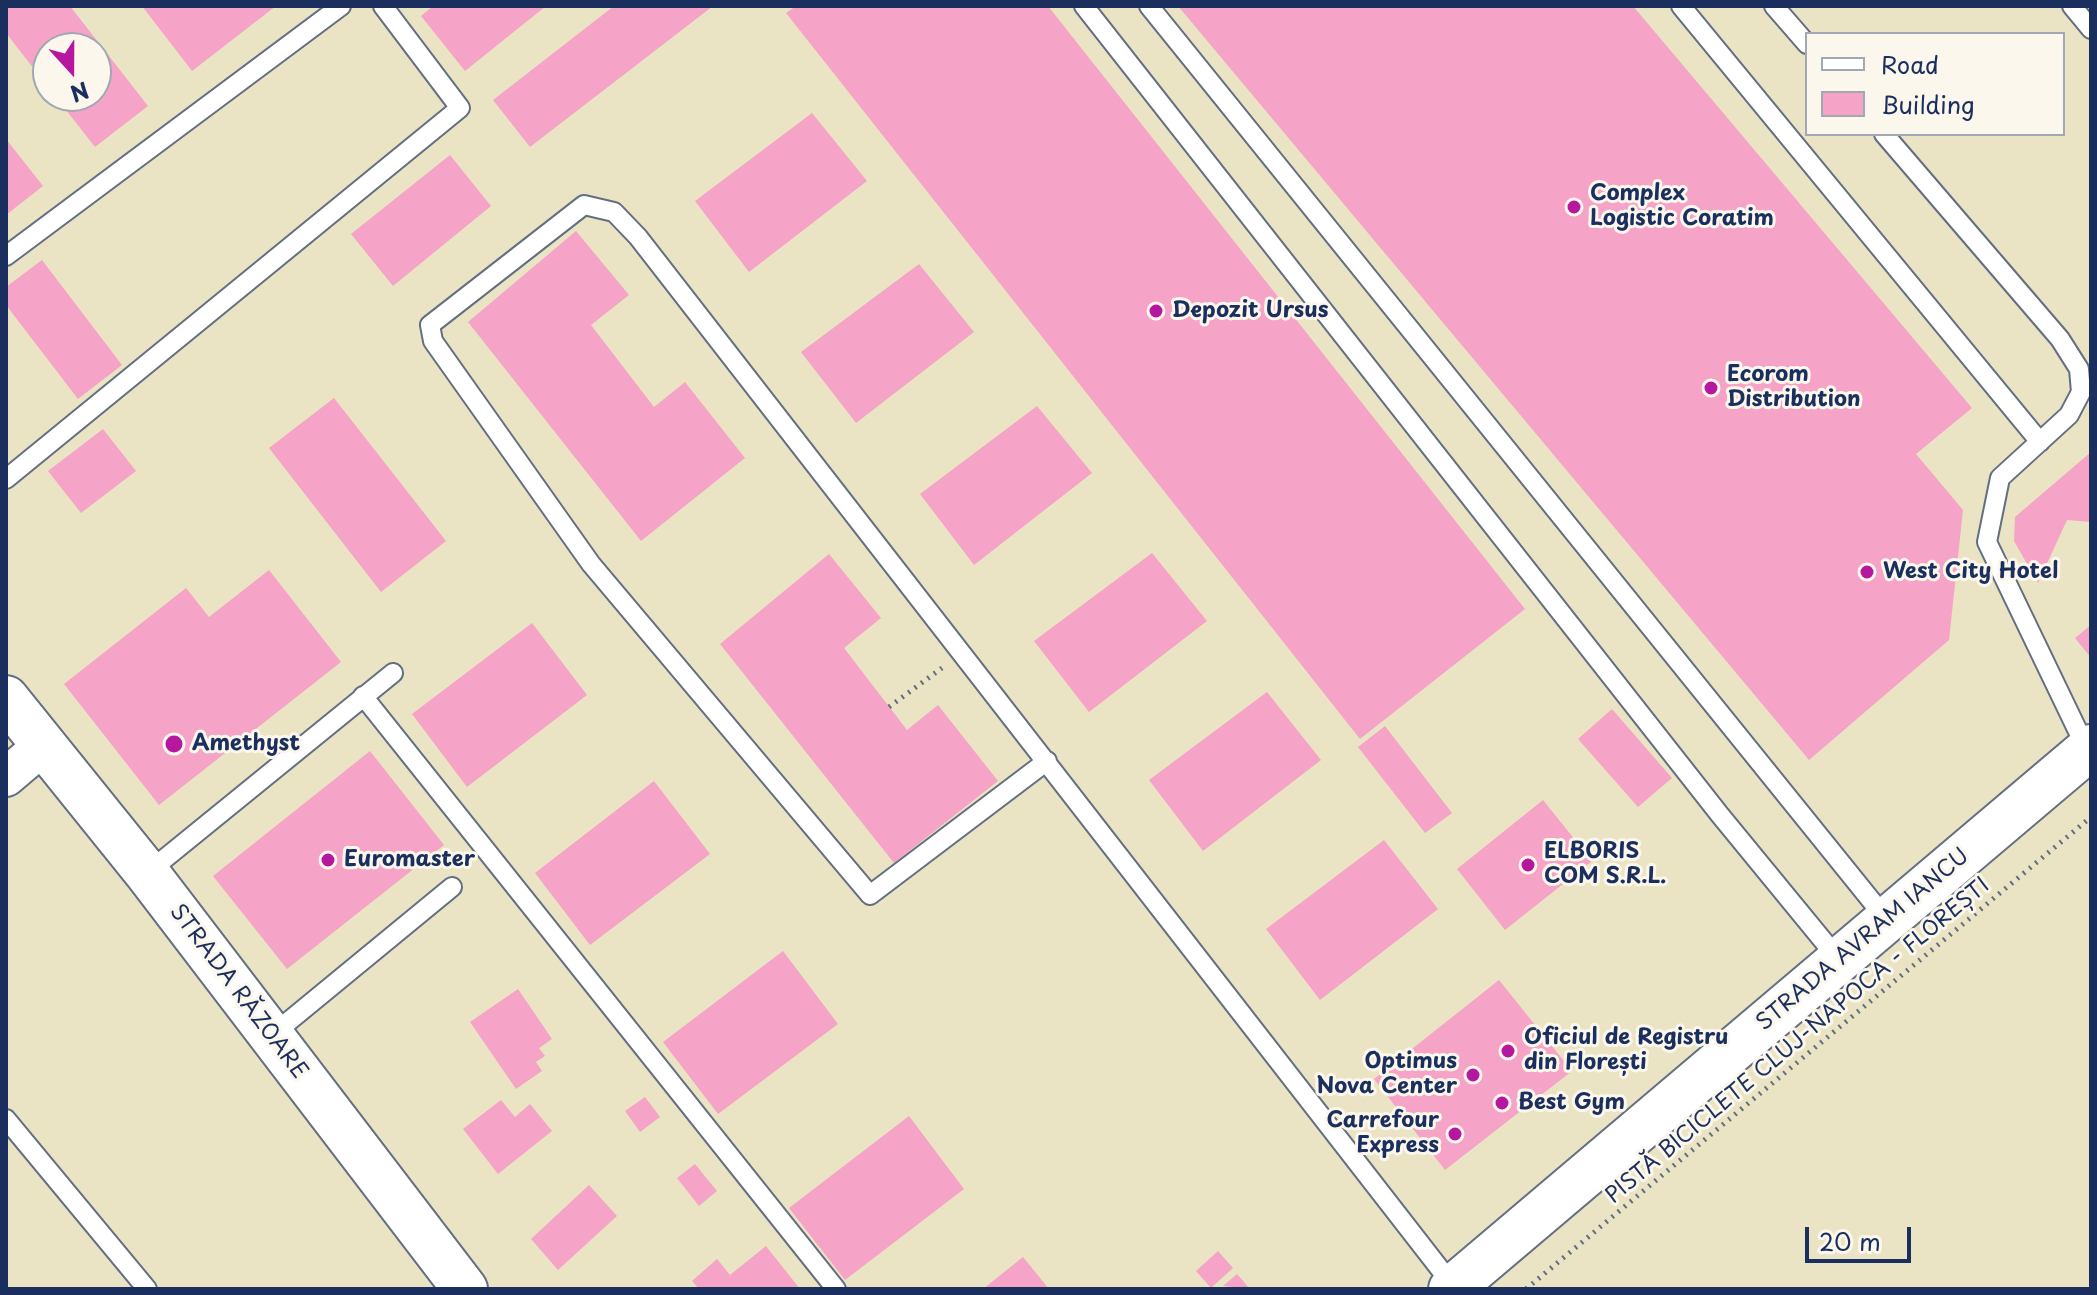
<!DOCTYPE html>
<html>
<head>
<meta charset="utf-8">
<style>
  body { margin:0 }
  #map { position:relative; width:2097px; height:1295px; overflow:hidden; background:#eae4c4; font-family:"Playpen Sans",sans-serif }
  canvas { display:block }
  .frame { position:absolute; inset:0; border:8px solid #1b2f5e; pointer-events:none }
  .legend { position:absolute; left:1805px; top:32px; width:260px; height:104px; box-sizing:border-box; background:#fbf7ec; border:2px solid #a1a7b3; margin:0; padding:10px 14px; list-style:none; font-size:24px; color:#1b2f5e }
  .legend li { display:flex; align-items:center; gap:16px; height:40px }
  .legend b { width:40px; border:2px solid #a1a7b3 }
  .north { position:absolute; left:32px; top:32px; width:80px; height:80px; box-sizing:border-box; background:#fbf7ec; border:2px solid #a1a7b3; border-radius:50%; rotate:159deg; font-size:22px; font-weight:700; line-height:32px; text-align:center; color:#1b2f5e }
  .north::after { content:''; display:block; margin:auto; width:28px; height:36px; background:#b5179e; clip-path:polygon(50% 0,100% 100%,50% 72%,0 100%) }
  .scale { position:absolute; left:1805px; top:1227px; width:106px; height:36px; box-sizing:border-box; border:4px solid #1b2f5e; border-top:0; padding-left:10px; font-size:24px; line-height:28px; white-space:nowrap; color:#1b2f5e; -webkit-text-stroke:6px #fbf7ec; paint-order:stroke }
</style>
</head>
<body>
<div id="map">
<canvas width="2097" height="1295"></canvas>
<div class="frame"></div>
<ul class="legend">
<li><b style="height:10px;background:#fff"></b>Road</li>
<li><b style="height:22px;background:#f5a3c6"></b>Building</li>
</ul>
<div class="north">N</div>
<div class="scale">20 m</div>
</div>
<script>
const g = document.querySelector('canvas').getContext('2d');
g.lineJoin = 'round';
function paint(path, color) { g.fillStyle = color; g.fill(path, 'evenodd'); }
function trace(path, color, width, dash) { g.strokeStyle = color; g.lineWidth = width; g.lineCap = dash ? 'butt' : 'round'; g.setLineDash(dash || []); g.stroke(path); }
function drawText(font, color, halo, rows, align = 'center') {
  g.font = font + ' "Playpen Sans",sans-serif'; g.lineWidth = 6; g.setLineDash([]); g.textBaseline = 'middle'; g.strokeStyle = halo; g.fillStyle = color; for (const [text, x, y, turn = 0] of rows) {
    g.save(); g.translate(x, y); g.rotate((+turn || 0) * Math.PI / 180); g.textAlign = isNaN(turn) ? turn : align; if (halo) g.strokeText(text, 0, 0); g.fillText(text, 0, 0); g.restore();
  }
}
paint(new Path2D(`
  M6,6H70L148,106L95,147L55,96H96V48H48V87L6,33Z
  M142,6H276L192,71Z
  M433,6H546L465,71L421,16Z
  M614,6H713L530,147L493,100Z
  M796,6H1048L1525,609L1360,739L786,13Z
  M1178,6H1633L1972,408L1916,454L1963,510L1949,640L1809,760Z
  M812,113L867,181L749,272L695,201Z
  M6,139L43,186L6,215Z
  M450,155L491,206L393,286L351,234Z
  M576,231L629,295L591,325L654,407L685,382L745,458L641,541L468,322Z
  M42,260L122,365L78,399L6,305V287Z
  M919,264L974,332L856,423L801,352Z
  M334,398L446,541L381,592L269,448Z
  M1037,406L1092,473L974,565L920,494Z
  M103,429L136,471L81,513L48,471Z
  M2091,452V522L2067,520L2038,583L2014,541L2015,517Z
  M1152,553L1207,621L1089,712L1034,641Z
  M829,554L881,618L844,648L907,730L938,705L998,781L894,863L720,644Z
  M269,570L341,662L159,805L64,684L186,588L209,617Z
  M532,623L587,695L467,787L412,714Z
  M2091,625V658L2075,638Z
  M1267,692L1321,760L1203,851L1149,780Z
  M1612,709L1672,778L1638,807L1578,739Z
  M1385,726L1452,813L1425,833L1358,747Z
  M370,751L444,845L287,969L213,876Z
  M654,781L710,854L590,945L535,873Z
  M1543,800L1592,861L1505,930L1457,869Z
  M1384,840L1438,909L1320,1000L1266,929Z
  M783,951L838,1024L718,1114L663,1042Z
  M1499,980L1572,1071L1445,1170L1374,1079Z
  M518,989L552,1039L539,1048L545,1056L536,1062L542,1071L516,1089L470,1022Z
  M645,1097L660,1117L640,1132L625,1111Z
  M501,1100L515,1117L530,1104L552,1131L498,1174L463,1129Z
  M909,1116L964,1189L845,1280L789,1208Z
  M695,1164L717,1191L699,1206L677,1178Z
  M589,1185L617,1216L558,1270L531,1239Z
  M766,1246L800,1289H699L692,1281L717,1259L730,1275Z
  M1218,1251L1233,1268L1211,1288L1196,1271Z
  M1023,1257L1049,1289H983Z
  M1237,1274L1250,1289L1223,1286Z`), '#f5a3c6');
const lane = new Path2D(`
  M1084,6L1720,815L1839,960
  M1149,6L1887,920
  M1681,6L2040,442
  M1774,6L1807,44
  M2072,6L2091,29
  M1884,134L2060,339L2079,369L2081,392L2069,415L2000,478L1987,542L2087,750
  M6,256L341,6
  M6,479L460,108L383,6
  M363,696L836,1289
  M1047,761L870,895L591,564L433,341L430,325L584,205L614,212L638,237L1454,1287
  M147,873L393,673
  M272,1035L452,887
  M6,1119L147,1289`);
const street = new Path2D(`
  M6,777L45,744`);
const secondary = new Path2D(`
  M6,698L147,873L465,1289`);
const primary = new Path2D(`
  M1451,1289L2091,747`);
trace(lane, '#636e82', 22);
trace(street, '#636e82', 42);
trace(secondary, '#636e82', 48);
trace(primary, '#636e82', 48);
trace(new Path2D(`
  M889,707L942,668
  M1526,1289L2091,817`), '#636e82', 5, [2, 6]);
trace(lane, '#fff', 18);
trace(street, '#fff', 38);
trace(secondary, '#fff', 44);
trace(primary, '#fff', 44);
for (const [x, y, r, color] of [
  [1574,207,8,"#b5179e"],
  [1156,311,8,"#b5179e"],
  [1711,388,8,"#b5179e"],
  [1867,572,8,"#b5179e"],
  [174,744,10,"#b5179e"],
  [328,860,8,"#b5179e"],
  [1528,865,8,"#b5179e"],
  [1508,1051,8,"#b5179e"],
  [1473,1075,8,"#b5179e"],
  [1502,1103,8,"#b5179e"],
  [1455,1134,8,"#b5179e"]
]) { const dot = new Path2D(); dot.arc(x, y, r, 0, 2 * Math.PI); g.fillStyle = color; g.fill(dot); trace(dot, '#fbf7ec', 3); }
drawText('bold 22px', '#1b2f5e', '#fbf7ec', [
  ["Complex",1590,194],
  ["Logistic Coratim",1590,219],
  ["Depozit Ursus",1172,311],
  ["Ecorom",1727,375],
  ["Distribution",1727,400],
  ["West City Hotel",1883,572],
  ["Amethyst",192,744],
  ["ELBORIS",1544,852],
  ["COM S.R.L.",1544,877],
  ["Euromaster",344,860],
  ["Oficiul de Registru",1524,1038],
  ["din Florești",1524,1063],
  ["Optimus",1457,1062,"right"],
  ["Nova Center",1457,1087,"right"],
  ["Best Gym",1518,1103],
  ["Carrefour",1439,1121,"right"],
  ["Express",1439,1146,"right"]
], 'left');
drawText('22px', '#1b2f5e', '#fbf7ec', [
  ["STRADA AVRAM IANCU",1863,940,-40],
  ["STRADA RĂZOARE",238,992,53],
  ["PISTĂ BICICLETE CLUJ-NAPOCA - FLOREȘTI",1798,1041,-40]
]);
</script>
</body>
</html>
